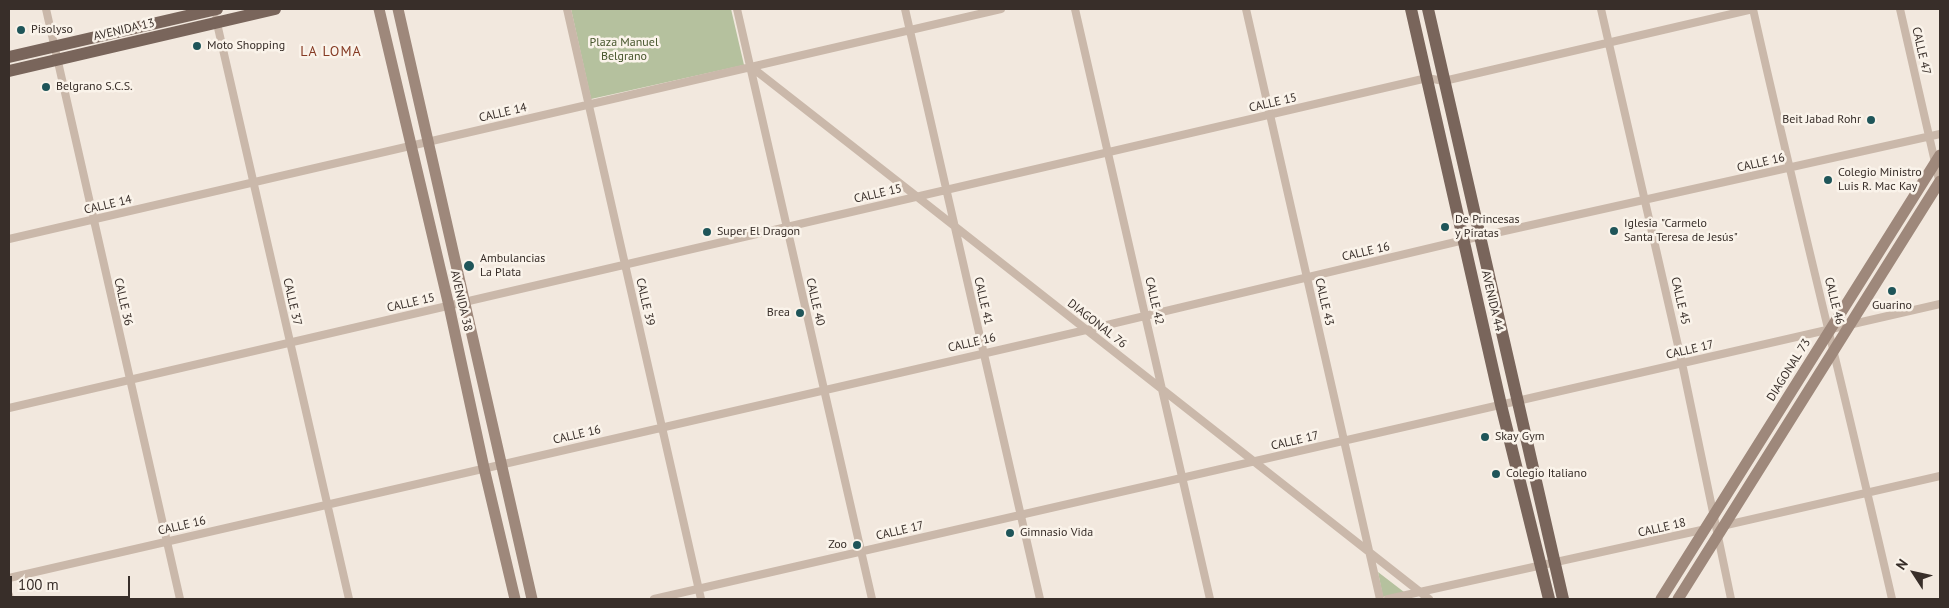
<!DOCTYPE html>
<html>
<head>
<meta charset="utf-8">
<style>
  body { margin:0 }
  #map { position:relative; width:1949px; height:608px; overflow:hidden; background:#f2e8de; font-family:"PT Sans",sans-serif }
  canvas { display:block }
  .frame { position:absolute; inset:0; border:10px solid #382e29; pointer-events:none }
  .north { position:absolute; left:1889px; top:548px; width:50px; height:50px; -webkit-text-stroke:4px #faf3ea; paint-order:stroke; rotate:305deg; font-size:14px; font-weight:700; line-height:20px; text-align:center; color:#382e29 }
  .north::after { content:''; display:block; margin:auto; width:18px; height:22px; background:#382e29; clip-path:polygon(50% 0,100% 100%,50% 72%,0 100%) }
  .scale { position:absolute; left:10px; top:576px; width:120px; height:22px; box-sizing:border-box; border:2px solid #382e29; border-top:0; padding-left:6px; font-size:15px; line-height:18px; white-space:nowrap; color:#382e29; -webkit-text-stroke:4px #faf3ea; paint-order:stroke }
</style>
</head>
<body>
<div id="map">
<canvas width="1949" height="608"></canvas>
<div class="frame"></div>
<div class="north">N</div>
<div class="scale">100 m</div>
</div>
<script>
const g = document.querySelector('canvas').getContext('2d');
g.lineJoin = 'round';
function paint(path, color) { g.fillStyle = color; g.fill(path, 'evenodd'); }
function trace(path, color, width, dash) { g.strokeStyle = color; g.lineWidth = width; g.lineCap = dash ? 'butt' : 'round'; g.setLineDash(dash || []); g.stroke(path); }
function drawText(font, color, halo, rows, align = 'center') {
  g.font = font + ' "PT Sans",sans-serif'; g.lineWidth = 5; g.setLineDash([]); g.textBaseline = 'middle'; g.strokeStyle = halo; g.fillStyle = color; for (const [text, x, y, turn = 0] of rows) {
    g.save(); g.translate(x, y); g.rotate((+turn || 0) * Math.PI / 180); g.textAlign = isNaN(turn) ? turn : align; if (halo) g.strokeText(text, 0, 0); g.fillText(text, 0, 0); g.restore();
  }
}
paint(new Path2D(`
  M571,9H731L744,65L591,99Z
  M1378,572L1404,592L1383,597Z`), '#b5c19e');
trace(new Path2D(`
  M46,9L180,599
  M567,9L701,599
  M737,9L872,599
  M905,9L1040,599
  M1075,9L1210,599
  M1246,9L1380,599
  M1601,9L1682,363L1731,599
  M1753,9C1797,206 1847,402 1892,599
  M1900,9L1940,184
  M216,19L349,599
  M750,66C977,243 1203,422 1429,599
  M9,239L1001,9
  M9,408L1427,78L1444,81L1753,9
  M1722,526L1940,476
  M9,578L1086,330L1464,240L1940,134
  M9,595L10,599
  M654,599L1940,304
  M1388,599L1706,529`), '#cab8aa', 8);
trace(new Path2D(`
  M379,9L449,306L484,468L515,599
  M398,9L532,599
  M1661,599L1940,155
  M1678,599L1940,181`), '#9e887b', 11);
trace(new Path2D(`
  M1411,9L1501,405L1549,599
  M1428,9L1563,599
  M9,57L217,9
  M9,71L275,9`), '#79655b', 12);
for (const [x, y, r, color] of [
  [21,30,5,"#1f5559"],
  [197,46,5,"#1f5559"],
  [46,87,5,"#1f5559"],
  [1871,120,5,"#1f5559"],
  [1828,180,5,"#1f5559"],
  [1445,227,5,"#1f5559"],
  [1614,231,5,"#1f5559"],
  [707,232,5,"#1f5559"],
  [469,266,6,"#1f5559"],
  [1892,291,5,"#1f5559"],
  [800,313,5,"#1f5559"],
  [1485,437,5,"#1f5559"],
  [1496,474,5,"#1f5559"],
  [1010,533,5,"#1f5559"],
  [857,545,5,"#1f5559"]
]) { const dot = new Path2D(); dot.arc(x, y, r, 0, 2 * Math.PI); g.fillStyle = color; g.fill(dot); trace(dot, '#faf3ea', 2); }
drawText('12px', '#382e29', '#faf3ea', [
  ["Pisolyso",31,30],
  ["Moto Shopping",207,46],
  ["Belgrano S.C.S.",56,87],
  ["Beit Jabad Rohr",1861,120,"right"],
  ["Colegio Ministro",1838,173],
  ["Luis R. Mac Kay",1838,187],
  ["De Princesas",1455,220],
  ["y Piratas",1455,234],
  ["Iglesia \"Carmelo",1624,224],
  ["Santa Teresa de Jesús\"",1624,238],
  ["Super El Dragon",717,232],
  ["Ambulancias",480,259],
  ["La Plata",480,273],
  ["Guarino",1892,306,"center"],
  ["Brea",790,313,"right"],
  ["Skay Gym",1495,437],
  ["Colegio Italiano",1506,474],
  ["Gimnasio Vida",1020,533],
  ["Zoo",847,545,"right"]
], 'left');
drawText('12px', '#382e29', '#faf3ea', [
  ["AVENIDA 13",124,30,-13],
  ["CALLE 47",1921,51,77],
  ["CALLE 15",1273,103,-13],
  ["CALLE 14",503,113,-13],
  ["CALLE 16",1761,163,-13],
  ["CALLE 15",878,194,-13],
  ["CALLE 14",108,205,-13],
  ["CALLE 16",1366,252,-13],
  ["AVENIDA 38",461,301,77],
  ["CALLE 41",983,301,77],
  ["CALLE 42",1154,301,77],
  ["AVENIDA 44",1492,301,77],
  ["CALLE 45",1680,301,77],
  ["CALLE 46",1834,301,76],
  ["CALLE 36",123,302,77],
  ["CALLE 37",292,302,77],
  ["CALLE 39",645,302,77],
  ["CALLE 40",815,302,77],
  ["CALLE 43",1324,302,77],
  ["CALLE 15",411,303,-13],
  ["DIAGONAL 76",1097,324,38],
  ["CALLE 16",972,343,-13],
  ["CALLE 17",1690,350,-13],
  ["DIAGONAL 73",1789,370,-58],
  ["CALLE 16",577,435,-13],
  ["CALLE 17",1295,441,-13],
  ["CALLE 16",182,526,-13],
  ["CALLE 18",1662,528,-13],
  ["CALLE 17",900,531,-13]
]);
drawText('12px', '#47562d', '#faf3ea', [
  ["Plaza Manuel",624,43],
  ["Belgrano",624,57]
]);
g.letterSpacing = '1px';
drawText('14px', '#853a23', '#faf3ea', [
  ["LA LOMA",331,52]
]);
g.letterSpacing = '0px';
</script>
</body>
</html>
